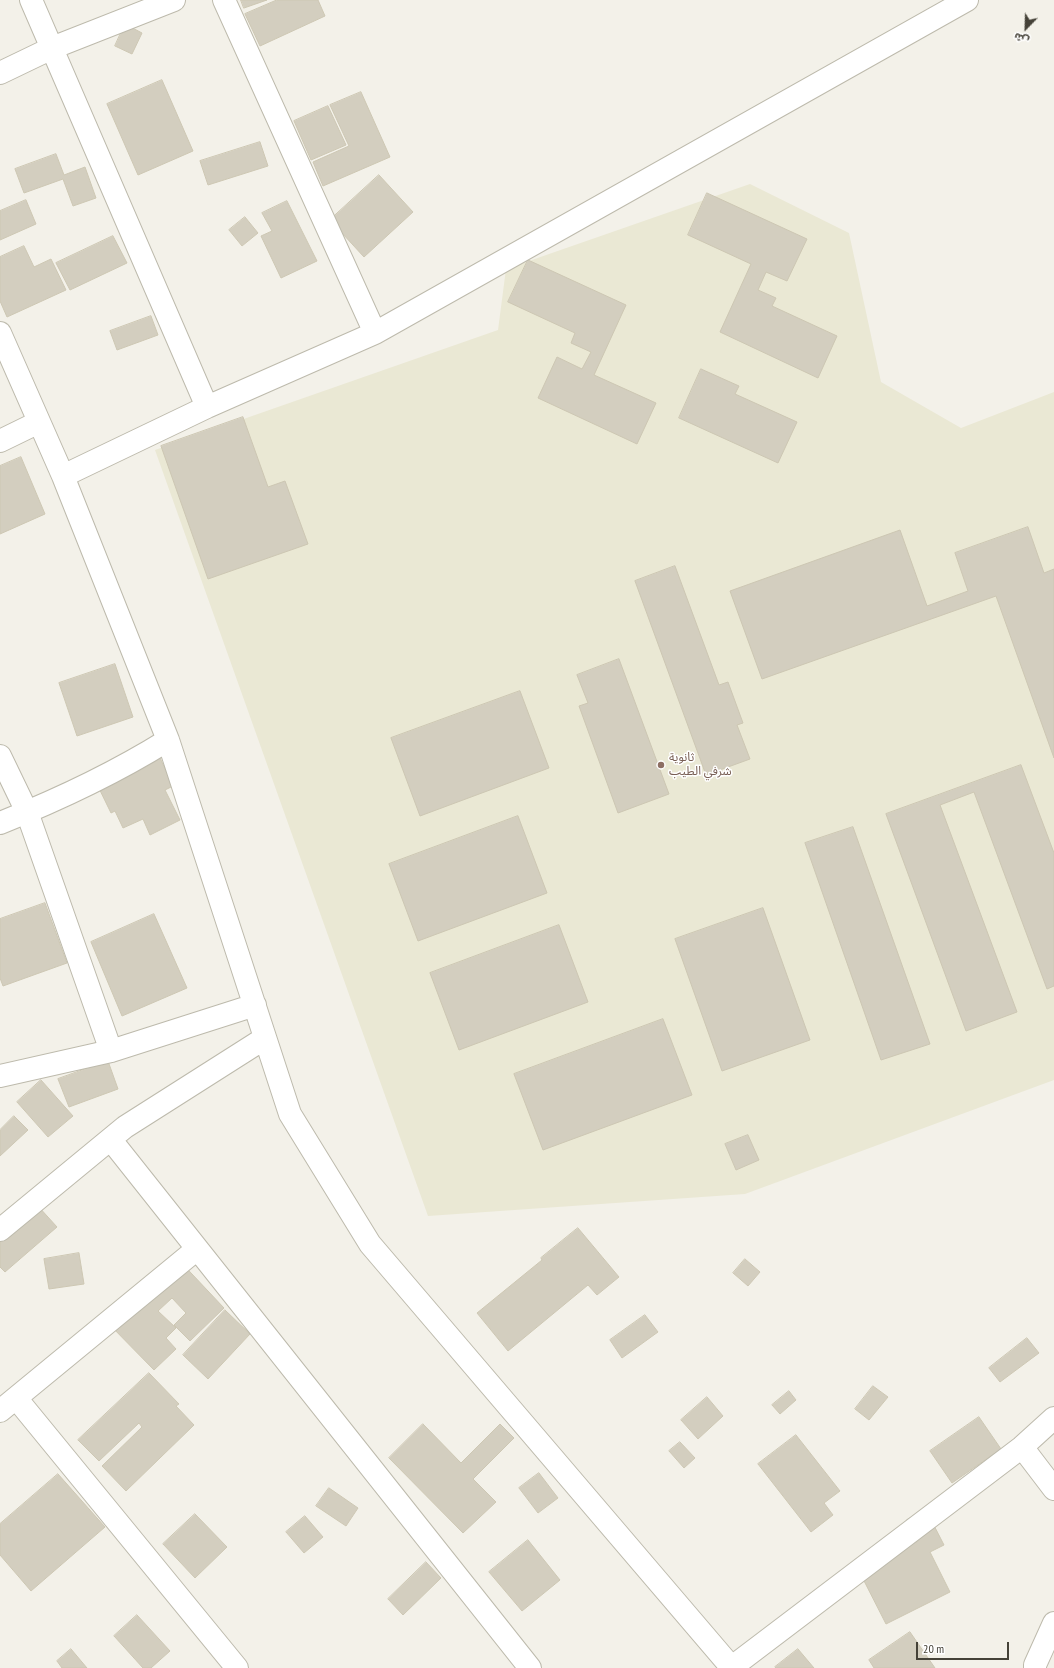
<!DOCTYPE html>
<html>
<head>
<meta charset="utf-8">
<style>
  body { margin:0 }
  #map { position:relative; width:1054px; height:1668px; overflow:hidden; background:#f3f1e9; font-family:"PT Sans Narrow","Noto Sans Arabic",sans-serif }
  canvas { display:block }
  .north { position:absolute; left:1006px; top:8px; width:40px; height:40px; -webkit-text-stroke:3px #fff; paint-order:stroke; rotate:203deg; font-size:11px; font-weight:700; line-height:16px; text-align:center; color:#454238 }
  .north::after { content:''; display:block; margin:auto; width:14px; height:18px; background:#454238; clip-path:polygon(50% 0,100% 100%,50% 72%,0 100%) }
  .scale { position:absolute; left:916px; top:1642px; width:93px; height:18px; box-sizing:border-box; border:2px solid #454238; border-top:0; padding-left:5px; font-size:12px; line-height:14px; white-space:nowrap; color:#454238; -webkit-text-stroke:3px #fff; paint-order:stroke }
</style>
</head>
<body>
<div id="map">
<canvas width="1054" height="1668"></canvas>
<div class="north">ش</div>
<div class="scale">20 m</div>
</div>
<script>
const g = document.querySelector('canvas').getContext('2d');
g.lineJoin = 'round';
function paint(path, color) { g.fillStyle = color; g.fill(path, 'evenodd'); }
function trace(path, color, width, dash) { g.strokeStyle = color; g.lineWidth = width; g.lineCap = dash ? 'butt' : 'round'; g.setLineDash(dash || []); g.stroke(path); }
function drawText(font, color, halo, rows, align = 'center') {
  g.font = font + ' "PT Sans Narrow","Noto Sans Arabic",sans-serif'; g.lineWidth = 3; g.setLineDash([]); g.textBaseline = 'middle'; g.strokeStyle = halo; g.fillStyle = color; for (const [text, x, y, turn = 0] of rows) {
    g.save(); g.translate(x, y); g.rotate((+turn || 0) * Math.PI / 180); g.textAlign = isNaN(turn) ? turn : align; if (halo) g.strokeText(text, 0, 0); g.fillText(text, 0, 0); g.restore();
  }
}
paint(new Path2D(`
  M750,184L849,233L881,382L961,428L1054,392V1080L745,1194L428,1216L155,450L498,330L506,269Z`), '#eae8d4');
const building = new Path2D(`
  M241,0H267L244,8Z
  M277,0H318L325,16L260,46L245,14Z
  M125,24L142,33L132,54L115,46Z
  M162,80L193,151L138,175L107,104Z
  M361,92L390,157L323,186L313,162L349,146L330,105Z
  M328,106L346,145L311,160L294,121Z
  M260,142L268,166L208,185L200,161Z
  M56,154L64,175L85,167L96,198L73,206L63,179L24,193L15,169Z
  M379,175L413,212L364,257L330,220Z
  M707,193L807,239L787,281L766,272L758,290L776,298L772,306L837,336L818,378L720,332L751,264L688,235Z
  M26,200L36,224L0,240V211Z
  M287,201L317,261L281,278L261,236L272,231L262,213Z
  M245,217L258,233L242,246L229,230Z
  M113,236L127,263L70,290L56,263Z
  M24,246L34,267L51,259L66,290L7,317L0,301V257Z
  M528,260L626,305L594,375L656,403L637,444L538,398L557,357L582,369L591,352L571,343L575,333L508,302Z
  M151,316L158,335L117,350L110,331Z
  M701,369L739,386L735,394L797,422L778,463L679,418Z
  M243,417L268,487L285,481L308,544L208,579L161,446Z
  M21,457L45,514L0,534V466Z
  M1028,527L1044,573L1054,569V758L996,596L762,679L730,591L900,530L927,606L968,591L955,553Z
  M675,566L719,685L728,682L743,723L737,725L750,759L706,775L635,581Z
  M619,659L669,794L618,813L579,706L588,703L577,675Z
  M115,664L133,717L77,736L59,683Z
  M520,691L549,768L420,816L391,738Z
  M155,747L173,786L165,790L180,820L150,835L143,819L123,828L115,811L111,813L93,776Z
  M1021,765L1054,853V986L1047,989L974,792L940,805L1017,1012L966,1031L886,814Z
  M518,816L547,893L418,941L389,864Z
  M853,827L930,1044L881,1060L805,843Z
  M45,903L67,963L3,986L0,978V919Z
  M763,908L810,1040L722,1071L675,939Z
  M154,914L187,988L122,1016L91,942Z
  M559,925L588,1002L459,1050L430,973Z
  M663,1019L692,1095L543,1150L514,1074Z
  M108,1061L118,1089L69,1107L58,1079Z
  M41,1080L73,1116L48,1137L17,1102Z
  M14,1116L28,1130L0,1156V1130Z
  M748,1135L759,1160L736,1170L725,1144Z
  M28,1195L57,1227L5,1272L0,1267V1220Z
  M578,1228L619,1277L597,1295L588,1285L508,1351L477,1313L542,1260L541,1258Z
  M79,1253L84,1284L49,1289L44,1259Z
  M176,1257L224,1308L190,1341L174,1325L186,1313L172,1298L158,1311L176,1328L166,1338L176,1349L154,1370L108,1323Z
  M745,1259L760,1272L748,1286L733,1273Z
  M225,1310L250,1334L208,1379L183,1355Z
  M645,1315L658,1332L622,1358L610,1340Z
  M1027,1338L1039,1353L1000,1382L989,1368Z
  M149,1373L179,1404L176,1406L194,1425L126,1491L102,1466L142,1427L139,1423L99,1461L78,1440Z
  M873,1386L888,1397L869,1420L855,1409Z
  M789,1391L796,1400L780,1414L772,1405Z
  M707,1397L723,1416L698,1439L681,1420Z
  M979,1417L1001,1449L952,1483L930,1451Z
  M423,1424L461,1463L500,1424L514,1438L473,1479L496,1502L463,1533L389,1458Z
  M796,1435L840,1491L824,1503L833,1515L811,1532L758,1464Z
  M680,1442L695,1458L684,1468L669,1451Z
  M539,1473L558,1498L538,1513L519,1488Z
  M58,1474L105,1527L31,1591L0,1555V1524Z
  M329,1488L358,1508L346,1526L316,1506Z
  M926,1510L944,1545L930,1552L950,1592L886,1624L859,1571L918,1541L907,1520Z
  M195,1514L227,1547L195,1578L163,1544Z
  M305,1516L323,1537L304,1553L286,1532Z
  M528,1540L560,1580L522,1611L489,1572Z
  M426,1562L441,1578L403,1615L388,1599Z
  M137,1615L170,1651L151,1668H143L114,1636Z
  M910,1632L935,1668H874L869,1660Z
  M71,1649L87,1668H62L57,1661Z
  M798,1649L814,1668H776L775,1667Z`);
paint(building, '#d3cebf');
trace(building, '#cdc7b3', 1);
const street = new Path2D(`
  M31,0L207,407
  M224,0L375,333
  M0,73L52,48L174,0
  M0,333L63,476L168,740L290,1114L370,1244L732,1668
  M0,441L39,422
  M63,476L207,407L375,333L967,0
  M0,756L27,812L111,1051
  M0,823C58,800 115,773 168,740
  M0,1076L111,1051L255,1005
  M111,1140L530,1668
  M0,1230L125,1127L265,1038
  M16,1398L237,1668
  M0,1411L197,1249
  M1022,1447L1054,1489
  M732,1667L1022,1447L1054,1418
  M1035,1668V1665L1054,1623`);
trace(street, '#bdbaac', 24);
trace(street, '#fff', 22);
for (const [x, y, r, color] of [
  [661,765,4,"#8d6e63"]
]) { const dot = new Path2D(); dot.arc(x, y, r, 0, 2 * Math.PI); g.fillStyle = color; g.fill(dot); trace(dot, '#fff', 1.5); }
drawText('12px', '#785e54', '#fff', [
  ["ثانوية",669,758],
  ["شرفي الطيب",669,772]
], 'left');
</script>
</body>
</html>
